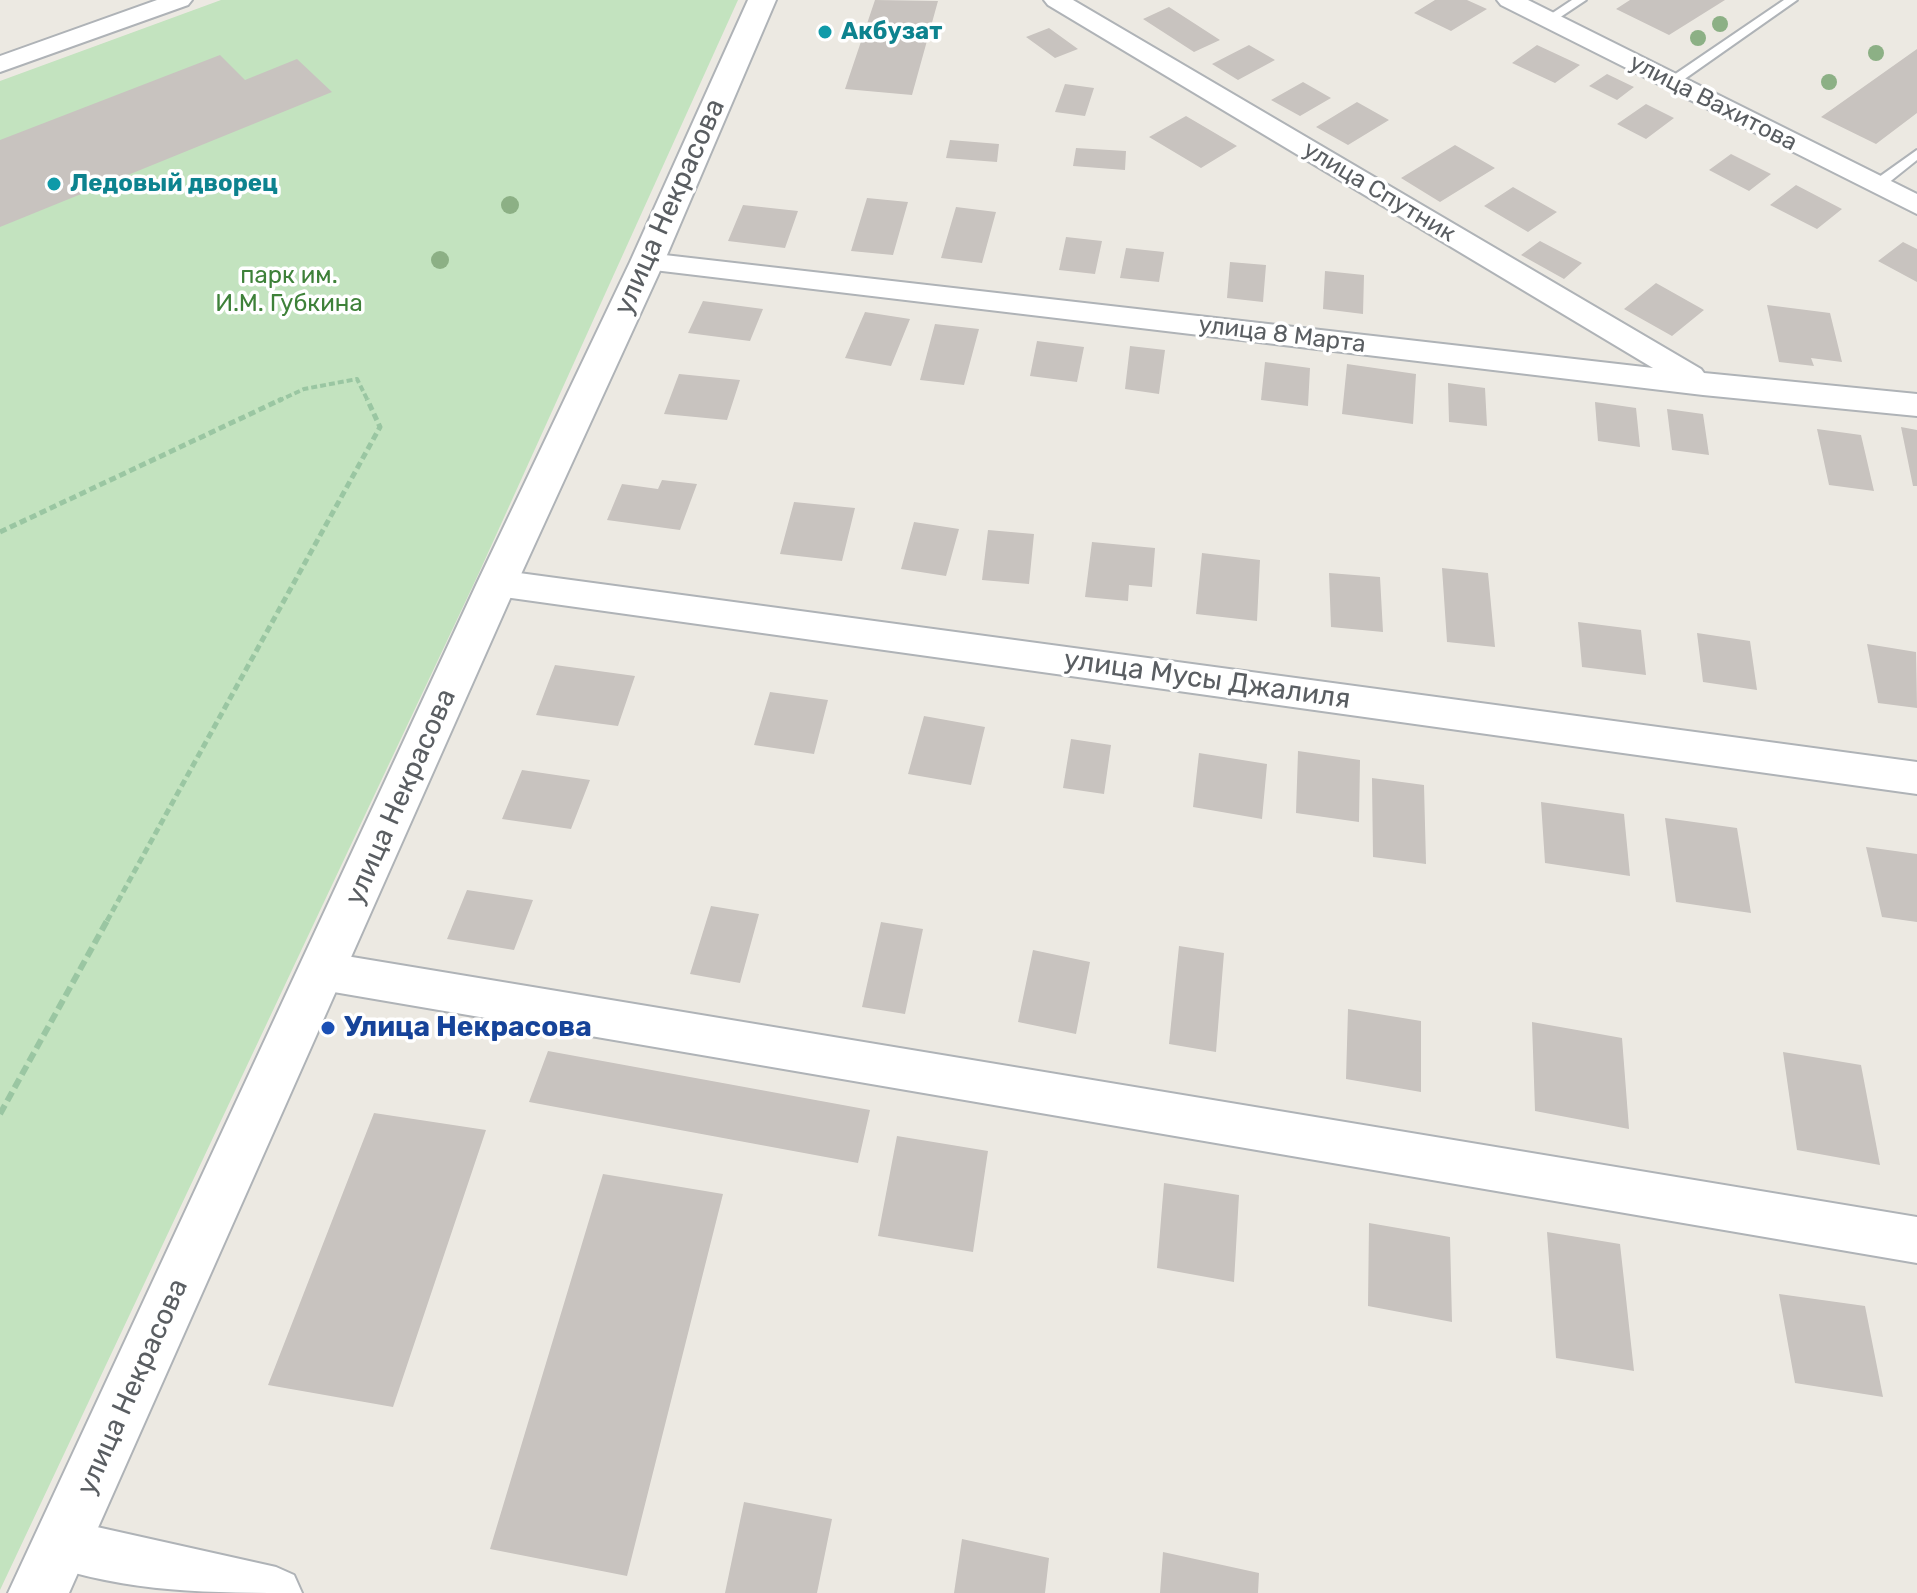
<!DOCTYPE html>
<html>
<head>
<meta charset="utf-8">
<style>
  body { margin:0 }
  canvas { display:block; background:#ece9e2 }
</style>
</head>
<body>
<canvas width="1917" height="1593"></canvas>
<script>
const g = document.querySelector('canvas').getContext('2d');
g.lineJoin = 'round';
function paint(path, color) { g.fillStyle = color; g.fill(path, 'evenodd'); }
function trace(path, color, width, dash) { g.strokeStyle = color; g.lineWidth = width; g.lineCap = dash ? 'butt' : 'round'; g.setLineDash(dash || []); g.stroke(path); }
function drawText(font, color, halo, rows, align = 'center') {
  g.font = font + ' Rubik,sans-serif'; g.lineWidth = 7; g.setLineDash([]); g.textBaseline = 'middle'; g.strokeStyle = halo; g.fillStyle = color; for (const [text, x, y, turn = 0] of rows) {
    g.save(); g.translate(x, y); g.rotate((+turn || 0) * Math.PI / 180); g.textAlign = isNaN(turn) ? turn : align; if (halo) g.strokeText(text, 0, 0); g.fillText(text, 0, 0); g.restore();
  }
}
paint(new Path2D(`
  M221,0H738L478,575L0,1590V81Z`), '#c3e3bf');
paint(new Path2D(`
  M875,0L938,1L912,95L845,89Z
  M1435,0H1467L1487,9L1451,31L1414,13Z
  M1630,0H1725L1669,35L1616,9Z
  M1169,7L1220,40L1194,52L1143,19Z
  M1049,28L1078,49L1055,58L1026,37Z
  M1249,45L1275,60L1238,80L1212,64Z
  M1537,45L1580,65L1555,83L1512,63Z
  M1917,49V113L1876,144L1821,117Z
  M220,55L245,80L297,59L332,92L0,227V140Z
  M1607,74L1634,87L1617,100L1589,86Z
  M1303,82L1331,98L1300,116L1271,100Z
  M1065,84L1094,88L1085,116L1055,112Z
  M1357,102L1389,120L1348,145L1316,127Z
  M1646,104L1674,118L1646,139L1617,124Z
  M1186,116L1237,146L1201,168L1149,137Z
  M950,140L999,144L997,162L946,158Z
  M1455,145L1495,168L1440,202L1401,178Z
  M1076,148L1126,151L1125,170L1073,166Z
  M1731,154L1771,174L1749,191L1709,170Z
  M1796,185L1842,209L1817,229L1770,205Z
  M1513,187L1557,212L1528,232L1484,206Z
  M867,198L908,202L893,255L851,251Z
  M743,205L798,211L785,248L728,241Z
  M956,207L996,212L982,263L941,258Z
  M1066,237L1102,241L1095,274L1059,270Z
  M1540,241L1582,263L1564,279L1521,255Z
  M1903,242L1917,249V282L1878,261Z
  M1126,248L1164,252L1159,282L1120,278Z
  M1230,262L1266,265L1263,302L1227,298Z
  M1325,271L1364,275L1363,314L1323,309Z
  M1656,283L1704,310L1672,336L1624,309Z
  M703,301L763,309L750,341L688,333Z
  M1767,305L1830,313L1842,362L1811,358L1814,366L1779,362Z
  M865,312L910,319L891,366L845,358Z
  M935,324L979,329L964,385L920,380Z
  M1037,341L1084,347L1077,382L1030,376Z
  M1130,346L1165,350L1159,394L1125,389Z
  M1265,362L1310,368L1308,406L1261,400Z
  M1347,364L1416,374L1413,424L1342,414Z
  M679,374L740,380L727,420L664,414Z
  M1448,383L1485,388L1487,426L1449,422Z
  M1595,402L1636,408L1640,447L1598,441Z
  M1667,409L1703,414L1709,455L1672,450Z
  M1901,427L1917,430V486H1913Z
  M1817,429L1861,435L1874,491L1829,485Z
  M662,480L697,484L680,530L607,520L622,484L658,489Z
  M794,502L855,508L842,561L780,554Z
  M914,522L959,529L946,576L901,569Z
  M988,530L1034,534L1029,584L982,580Z
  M1092,542L1155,548L1152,587L1129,585L1128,601L1085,597Z
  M1202,553L1260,560L1257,621L1196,614Z
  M1442,568L1488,573L1495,647L1447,642Z
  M1329,573L1380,577L1383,632L1331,627Z
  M1578,622L1641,630L1646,675L1582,667Z
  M1697,633L1750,641L1757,690L1703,682Z
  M1867,644L1916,652L1917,708L1878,703Z
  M555,665L635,676L618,726L536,715Z
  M770,692L828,700L814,754L754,745Z
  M924,716L985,727L971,785L908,774Z
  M1071,739L1111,745L1104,794L1063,788Z
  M1298,751L1360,760L1359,822L1296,813Z
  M1199,753L1267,764L1262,819L1193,807Z
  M522,770L590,780L571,829L502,819Z
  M1372,778L1424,785L1426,864L1373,857Z
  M1541,802L1624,814L1630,876L1545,863Z
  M1665,818L1737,828L1751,913L1676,902Z
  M1866,847L1917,854V922L1882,917Z
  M467,890L533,900L514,950L447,939Z
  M711,906L759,914L740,983L690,974Z
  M881,922L923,929L905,1014L862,1007Z
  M1179,946L1224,953L1216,1052L1169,1044Z
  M1033,950L1090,962L1076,1034L1018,1022Z
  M1348,1009L1421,1021V1092L1346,1079Z
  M1532,1022L1622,1038L1629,1129L1535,1111Z
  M548,1051L870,1110L858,1163L529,1102Z
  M1783,1052L1861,1065L1880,1165L1797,1150Z
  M374,1113L486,1130L393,1407L268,1385Z
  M897,1136L988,1151L973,1252L878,1236Z
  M603,1174L723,1194L627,1576L490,1549Z
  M1164,1183L1239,1195L1234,1282L1157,1268Z
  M1369,1223L1450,1237L1452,1322L1368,1306Z
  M1547,1232L1620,1244L1634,1371L1556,1358Z
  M1779,1294L1865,1306L1883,1397L1795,1383Z
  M744,1502L832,1519L817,1593H725Z
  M962,1539L1049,1558L1045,1593H954Z
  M1163,1552L1259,1573L1258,1593H1160Z`), '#c8c3bf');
const service = new Path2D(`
  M1572,0H1586L1553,22H1545V18Z
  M1784,0H1797L1676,85H1668V79Z
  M1917,150V160L1882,188H1872V182Z`);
const minor = new Path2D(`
  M157,0H192L188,5L0,72V56Z
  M1044,0H1073L1701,369L1704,373L1917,394V416L1703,395L637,268L633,262L637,256L647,253L1653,368L1048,5Z
  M1497,0H1528L1917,194V214L1501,5Z
  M497,570L1917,762V794L497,596L485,592L480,583L485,574Z
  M322,952L1917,1217V1263L322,990L307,984L301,971L307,958Z
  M61,1519L276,1567L294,1575L302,1593C213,1593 127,1593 43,1563L35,1545L43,1527Z`);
const tertiary = new Path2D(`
  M748,0H776L664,262L517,583L69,1593H8L477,583L630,262Z`);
trace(service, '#afb3b7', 4);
trace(minor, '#afb3b7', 4);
trace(tertiary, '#afb3b7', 4);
trace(new Path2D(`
  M278,401L304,389L357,379L368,401`), '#9ac6a2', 4, [6, 3]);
trace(new Path2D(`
  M0,532L282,399
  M107,921L380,427L367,399`), '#9ac6a2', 5, [7, 4]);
trace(new Path2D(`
  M0,1114L108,919`), '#9ac6a2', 6, [10, 5]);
paint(service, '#fff');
paint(minor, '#fff');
paint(tertiary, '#fff');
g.fillStyle = '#8cb085';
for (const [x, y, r] of [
  [1720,24,8],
  [1698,38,8],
  [1876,53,8],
  [1829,82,8],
  [510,205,9],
  [440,260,9]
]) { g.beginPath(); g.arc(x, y, r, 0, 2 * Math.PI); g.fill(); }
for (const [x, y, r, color] of [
  [825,32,8,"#0f9aa8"],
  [54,184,8,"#0f9aa8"],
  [328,1028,8,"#1a4fb4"]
]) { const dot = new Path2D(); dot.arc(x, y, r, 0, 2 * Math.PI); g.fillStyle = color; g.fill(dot); trace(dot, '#fff', 3); }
drawText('bold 24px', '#0d838f', '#fff', [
  ["Акбузат",841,32],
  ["Ледовый дворец",70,184]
], 'left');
drawText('24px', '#5a5e62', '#fff', [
  ["улица Вахитова",1713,103,27],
  ["улица Спутник",1379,192,31],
  ["улица 8 Марта",1282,335,7]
]);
drawText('24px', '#3e8139', '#fff', [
  ["парк им.",289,276],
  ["И.М. Губкина",289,304]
]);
drawText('28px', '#5a5e62', '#fff', [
  ["улица Некрасова",670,207,-66],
  ["улица Мусы Джалиля",1207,680,8],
  ["улица Некрасова",401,797,-66],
  ["улица Некрасова",133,1387,-66]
]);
drawText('bold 28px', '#164399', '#fff', [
  ["Улица Некрасова",344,1028]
], 'left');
</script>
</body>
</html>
